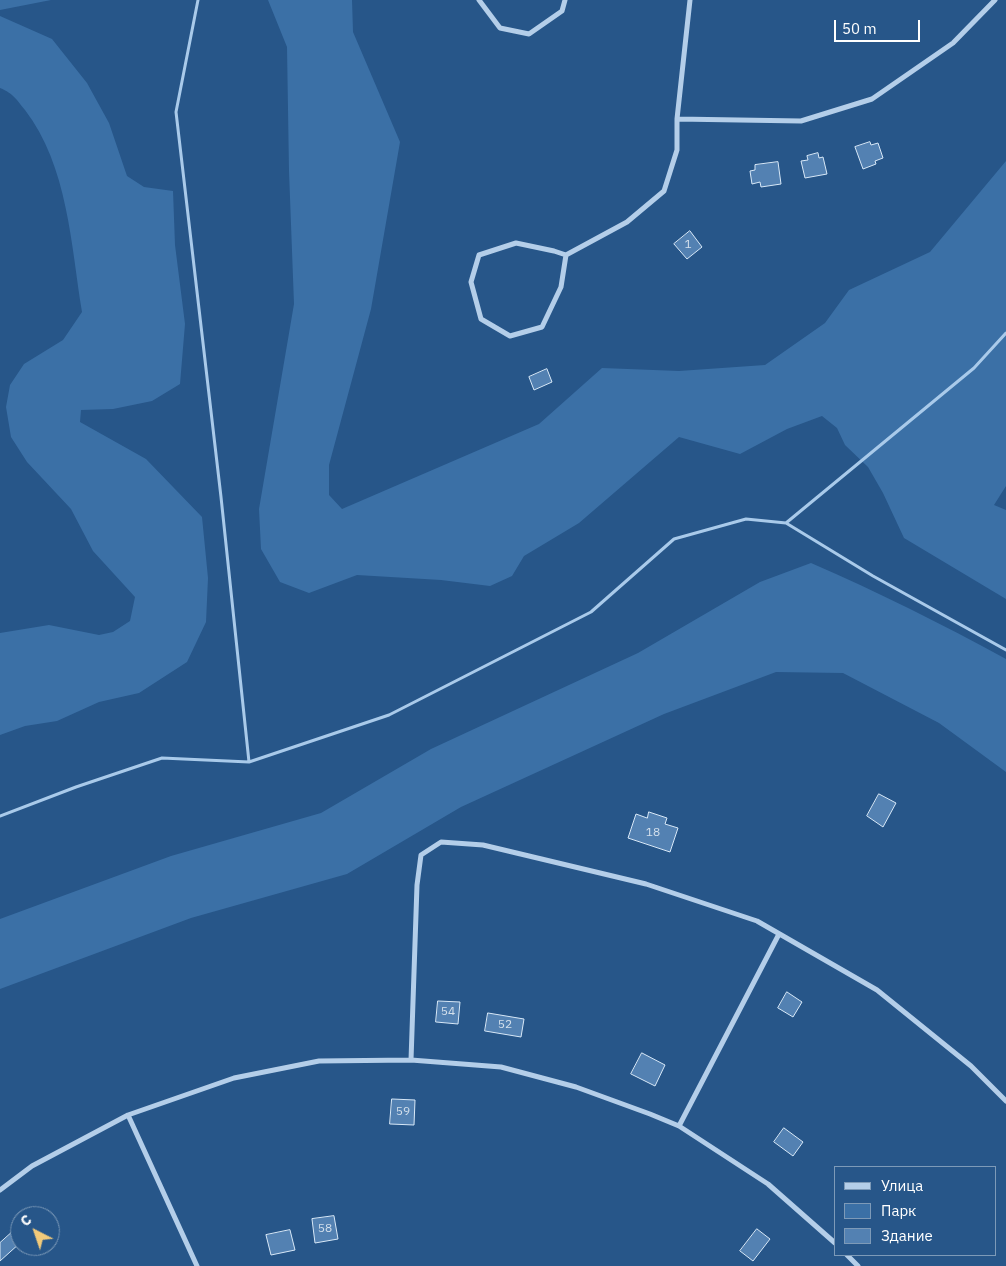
<!DOCTYPE html>
<html>
<head>
<meta charset="utf-8">
<style>
  body { margin:0 }
  #map { position:relative; width:1006px; height:1266px; overflow:hidden; background:#275689; font-family:"IBM Plex Sans",sans-serif }
  canvas { display:block }
  .legend { position:absolute; left:834px; top:1166px; width:162px; height:90px; box-sizing:border-box; background:#275689; border:1px solid #7d9ab8; margin:0; padding:6px 9px; list-style:none; font-size:15px; color:#fff }
  .legend li { display:flex; align-items:center; gap:10px; height:25px }
  .legend b { width:25px; border:1px solid #7d9ab8 }
  .north { position:absolute; left:10px; top:1206px; width:50px; height:50px; box-sizing:border-box; background:#275689; border:1px solid #7d9ab8; border-radius:50%; rotate:319deg; font-size:14px; font-weight:700; line-height:20px; text-align:center; color:#fff }
  .north::after { content:''; display:block; margin:auto; width:18px; height:22px; background:#f2ca7a; clip-path:polygon(50% 0,100% 100%,50% 72%,0 100%) }
  .scale { position:absolute; left:834px; top:20px; width:86px; height:22px; box-sizing:border-box; border:2px solid #fff; border-top:0; padding-left:6px; font-size:15px; line-height:18px; white-space:nowrap; color:#fff; -webkit-text-stroke:4px #275689; paint-order:stroke }
</style>
</head>
<body>
<div id="map">
<canvas width="1006" height="1266"></canvas>
<ul class="legend">
<li><b style="height:6px;background:#b4cee9"></b>Улица</li>
<li><b style="height:14px;background:#3b70a6"></b>Парк</li>
<li><b style="height:14px;background:#5381b2"></b>Здание</li>
</ul>
<div class="north">С</div>
<div class="scale">50 m</div>
</div>
<script>
const g = document.querySelector('canvas').getContext('2d');
g.lineJoin = 'round';
function paint(path, color) { g.fillStyle = color; g.fill(path, 'evenodd'); }
function trace(path, color, width, dash) { g.strokeStyle = color; g.lineWidth = width; g.lineCap = dash ? 'butt' : 'round'; g.setLineDash(dash || []); g.stroke(path); }
function drawText(font, color, halo, rows, align = 'center') {
  g.font = font + ' "IBM Plex Sans",sans-serif'; g.lineWidth = 4; g.setLineDash([]); g.textBaseline = 'middle'; g.strokeStyle = halo; g.fillStyle = color; for (const [text, x, y, turn = 0] of rows) {
    g.save(); g.translate(x, y); g.rotate((+turn || 0) * Math.PI / 180); g.textAlign = isNaN(turn) ? turn : align; if (halo) g.strokeText(text, 0, 0); g.fillText(text, 0, 0); g.restore();
  }
}
paint(new Path2D(`
  M0,0H51L0,10Z
  M268,0H352L353,32L400,142L371,309L329,465V495L342,509L539,424L602,368L679,371L765,365L825,323L849,290L930,252L1006,161V486L994,505L1006,510V599L904,538L883,493L868,467L845,445L837,428L822,416L787,429L740,454L679,437L579,523L524,556L512,576L490,586L441,580L357,575L309,593L280,582L261,549L259,509L294,304L289,171L287,47Z
  M0,16L52,39L87,83L109,123L127,176L144,187L173,191L175,245L185,324L180,384L152,401L113,409L81,410L80,422L146,459L202,517L208,578L206,622L187,662L139,693L99,702L57,721L25,726L0,735V633L49,625L99,635L113,632L130,621L135,597L93,551L71,509L27,462L11,437L6,407L10,385L24,364L63,340L82,312C71,245 68,166 25,110C16,99 14,94 0,88Z
  M811,563C878,592 942,624 1006,659V772L939,723L843,673L776,672L664,714L461,807L347,874L191,918L0,989V919L171,856L321,813L431,749L638,653L760,582Z`), '#3b70a6');
trace(new Path2D(`
  M198,0L176,112L221,497L249,762
  M786,523L873,576L1006,650
  M0,816L76,787L162,758L249,762L389,715L591,612L674,539L746,519L786,523L974,368L1006,333`), '#a9caea', 3);
const building = new Path2D(`
  M870,142L871,145L878,143L883,158L875,161L876,164L863,169L855,147Z
  M818,153L819,158L823,157L827,174L805,178L801,161L808,160L807,156Z
  M778,162L781,184L761,187L760,182L752,184L750,171L755,170V165Z
  M690,231L702,247L687,259L674,244Z
  M547,369L552,382L534,390L529,377Z
  M879,794L896,803L883,827L867,816Z
  M649,812L667,818L665,824L678,828L670,852L628,838L636,814L647,818Z
  M787,992L802,1002L793,1017L778,1008Z
  M438,1001L460,1002L458,1024L436,1022Z
  M488,1013L524,1019L521,1037L485,1031Z
  M642,1053L665,1065L655,1086L631,1074Z
  M392,1099L415,1100L414,1125L390,1124Z
  M784,1128L803,1142L793,1156L774,1142Z
  M334,1216L338,1239L315,1243L312,1219Z
  M20,1225V1243L0,1261V1243Z
  M757,1229L770,1239L753,1261L740,1251Z
  M290,1230L295,1250L271,1255L266,1235Z`);
paint(building, '#5381b2');
trace(building, '#d8e8f7', 1);
trace(new Path2D(`
  M479,0L500,28L529,34L562,11L565,0
  M677,119L801,121L872,99L953,43L995,0
  M566,255L561,287L542,327L510,336L481,319L471,282L479,255L516,243L554,251L566,255L627,222L664,191L677,150V119L690,0
  M411,1060L417,885L421,855L441,842L483,845L646,884L757,921L877,990L971,1066L1006,1101
  M128,1115L197,1266
  M679,1126L779,934
  M0,1190L32,1166L128,1115L234,1078L319,1061L411,1060L501,1067L576,1087L650,1114L679,1126L768,1184L835,1243
  M847,1255L858,1266`), '#b4cee9', 5);
drawText('12px', '#d4e0ec', null, [
  ["1",688,245],
  ["18",653,833],
  ["54",448,1012],
  ["52",505,1025],
  ["59",403,1112],
  ["58",325,1229]
]);
</script>
</body>
</html>
